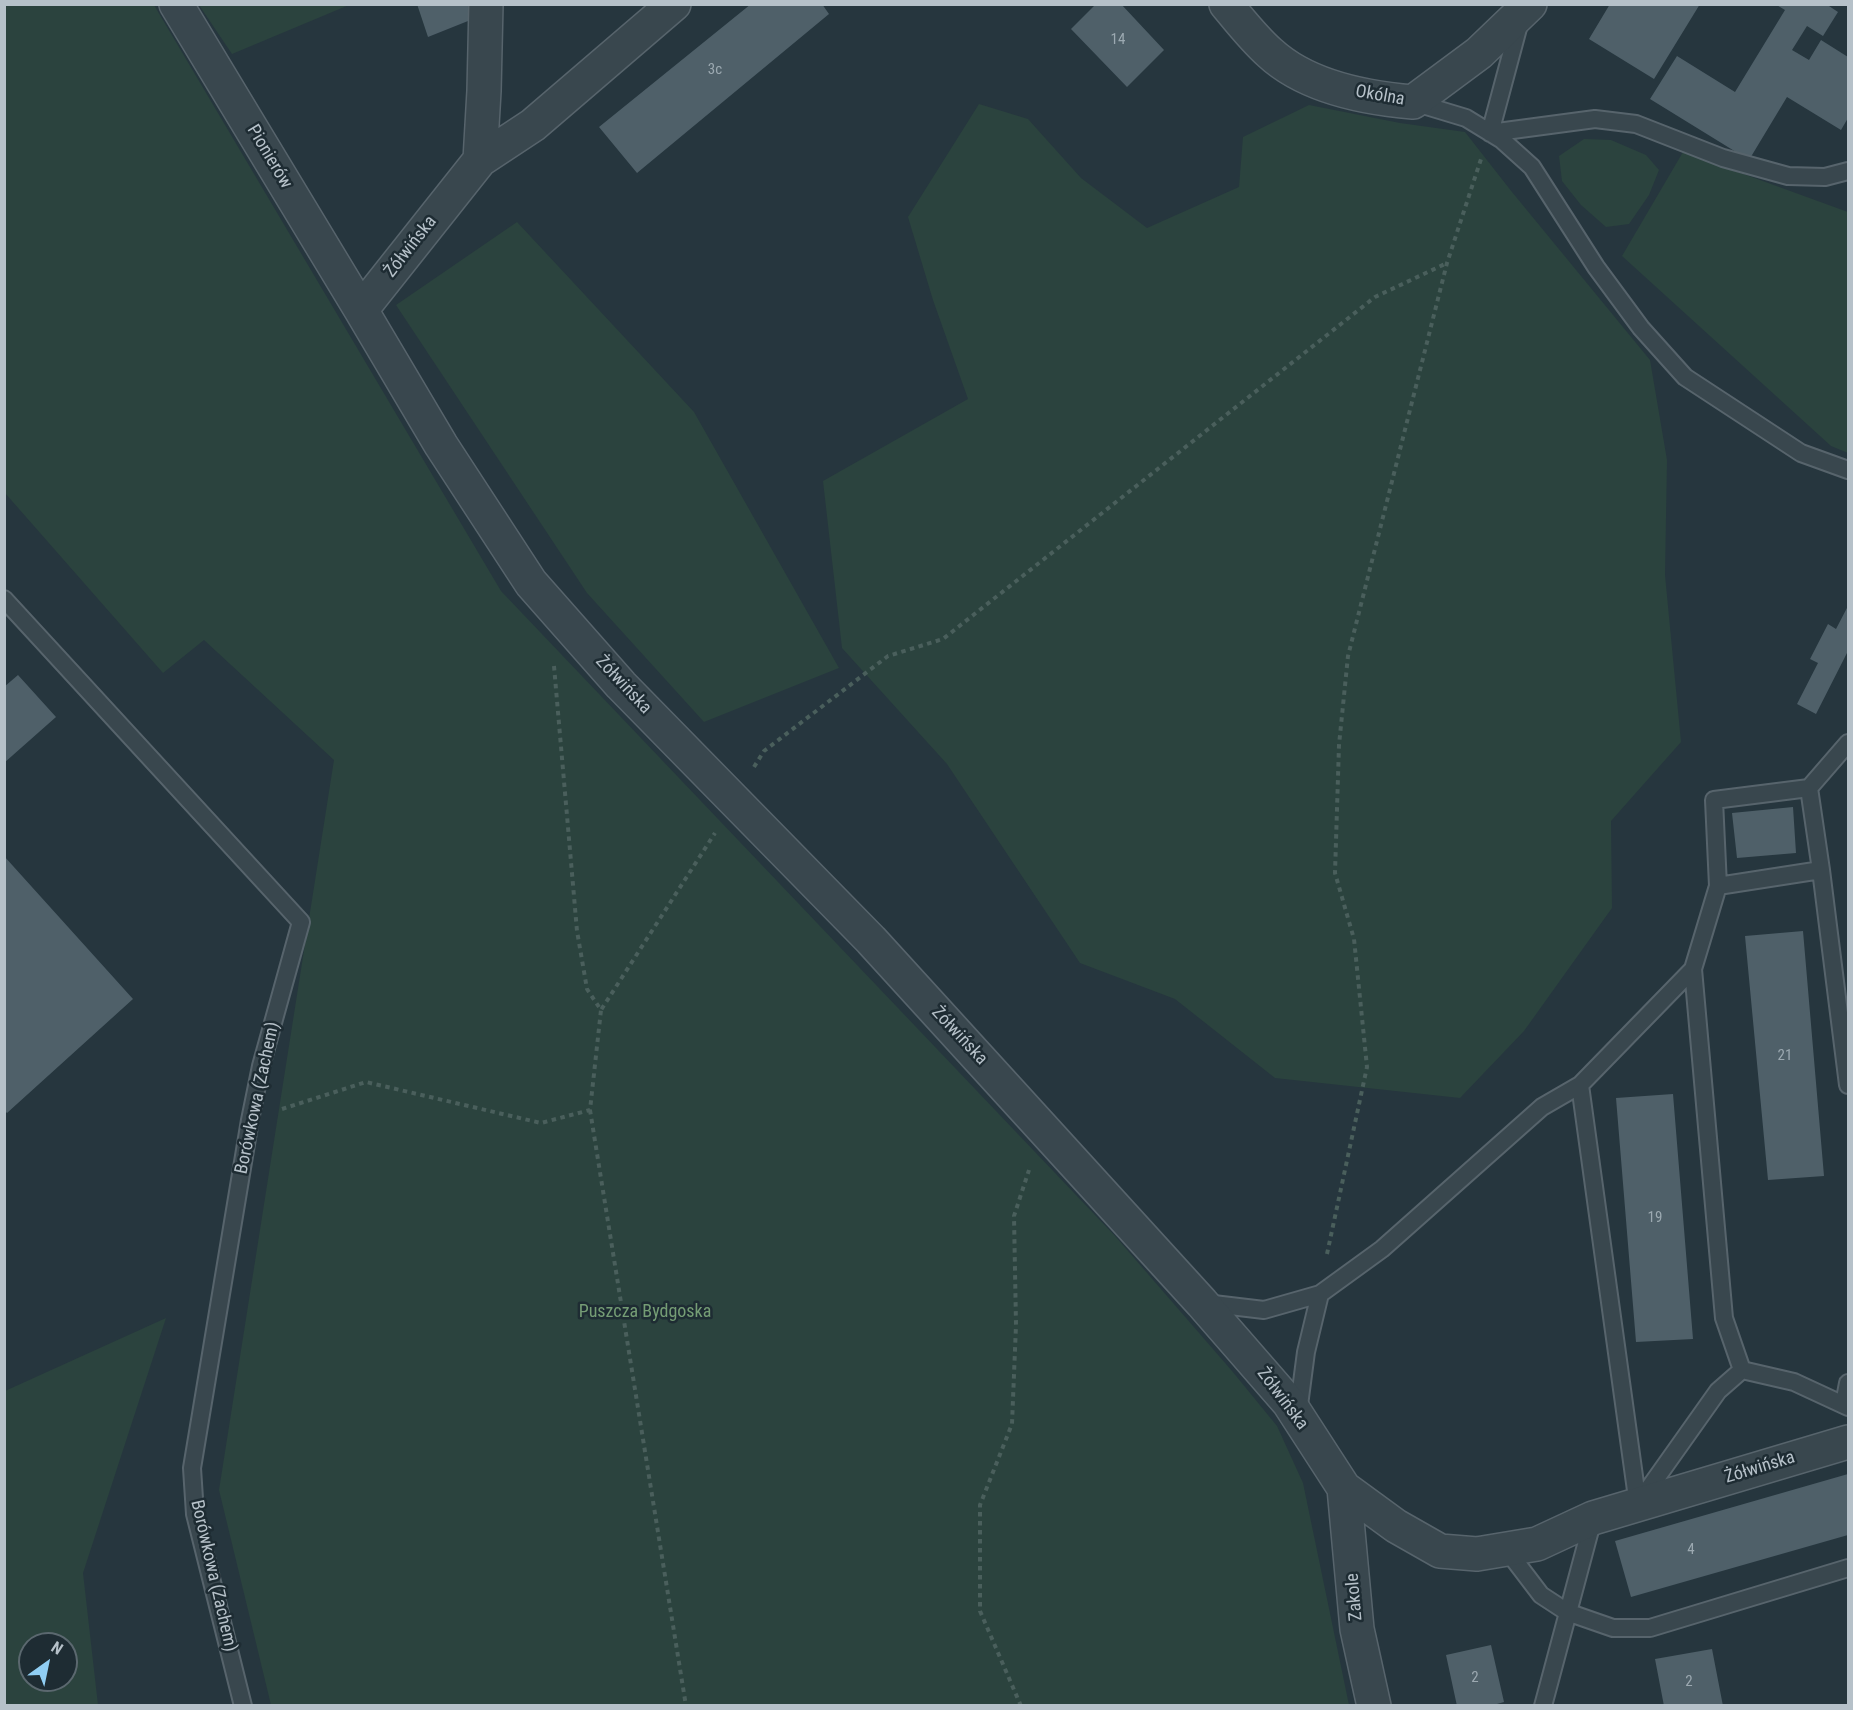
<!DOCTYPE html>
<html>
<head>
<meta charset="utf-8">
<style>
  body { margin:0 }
  #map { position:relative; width:1853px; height:1710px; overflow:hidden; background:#26363e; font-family:"Roboto Condensed",sans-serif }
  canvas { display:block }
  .frame { position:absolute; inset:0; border:6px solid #b6c1c9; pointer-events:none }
  .north { position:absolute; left:18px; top:1632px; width:60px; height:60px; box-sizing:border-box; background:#1e2c33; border:2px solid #5b686f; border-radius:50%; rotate:33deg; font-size:16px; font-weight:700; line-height:24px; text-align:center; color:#b6c1c9 }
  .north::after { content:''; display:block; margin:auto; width:21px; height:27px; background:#90cef3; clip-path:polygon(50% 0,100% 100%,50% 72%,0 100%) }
</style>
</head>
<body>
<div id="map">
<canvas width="1853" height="1710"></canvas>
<div class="frame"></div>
<div class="north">N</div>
</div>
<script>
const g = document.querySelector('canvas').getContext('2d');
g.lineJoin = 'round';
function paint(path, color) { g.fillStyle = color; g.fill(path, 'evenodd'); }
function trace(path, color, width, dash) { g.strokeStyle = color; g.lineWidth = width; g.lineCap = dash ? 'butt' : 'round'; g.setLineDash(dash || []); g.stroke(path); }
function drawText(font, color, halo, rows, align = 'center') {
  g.font = font + ' "Roboto Condensed",sans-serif'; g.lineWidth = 5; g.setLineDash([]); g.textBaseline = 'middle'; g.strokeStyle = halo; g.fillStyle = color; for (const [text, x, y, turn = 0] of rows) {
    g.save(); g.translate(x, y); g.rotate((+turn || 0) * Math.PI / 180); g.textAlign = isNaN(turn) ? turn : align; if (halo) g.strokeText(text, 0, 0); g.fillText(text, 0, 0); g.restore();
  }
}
paint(new Path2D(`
  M4,5H154L501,591L1115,1236L1232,1371L1277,1426L1303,1483L1349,1705H271L219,1490L334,760L204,640L163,673L5,493Z
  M199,5H349L232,54Z
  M979,104L1028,119L1081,178L1147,228L1239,187L1243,137L1309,105L1400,123L1465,132L1512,192L1650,360L1667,460L1665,575L1681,742L1611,821L1612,908L1524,1031L1460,1098L1275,1078L1175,999L1080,963L947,764L842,648L823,481L968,399L933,300L908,217Z
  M1584,139L1611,140L1646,155L1659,170L1649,195L1629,224L1606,227L1581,205L1562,181L1559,156Z
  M1683,152L1848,212V453L1831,446L1622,256Z
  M517,222L694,412L839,668L704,722L587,593L396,305Z
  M166,1318L83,1573L98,1705H5V1391ZM30,1644H66V1680H30Z`), '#2b433e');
paint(new Path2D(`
  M417,4H468L473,19L428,37Z
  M751,4H822L829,14L637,173L599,127Z
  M1096,4H1121L1164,50L1127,87L1071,29Z
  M1610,4H1700L1654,79L1589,39Z
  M1775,4H1826L1838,12L1823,36L1807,26L1792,50L1809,60L1821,40L1848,57V118L1841,130L1787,97L1749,160L1650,99L1677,56L1735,92L1785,10Z
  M1848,606V651L1816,714L1797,704L1818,663L1810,659L1828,624L1836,629Z
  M18,675L56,717L4,763V687Z
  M1793,807L1796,853L1737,858L1732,813Z
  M4,856L133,999L7,1113L4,1110Z
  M1803,931L1824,1176L1768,1180L1745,936Z
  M1673,1094L1693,1339L1636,1342L1616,1098Z
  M1848,1474V1535L1631,1597L1615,1541Z
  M1491,1645L1504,1702L1490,1706H1457L1446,1655Z
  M1712,1649L1723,1706H1664L1655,1659Z`), '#4f6069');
const service = new Path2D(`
  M1413,102L1466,118L1502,140L1532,167L1596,267L1641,328L1685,377L1801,453L1848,470
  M1490,133L1595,119L1636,124L1723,158L1788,176L1825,177L1848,171
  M1490,133L1520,21
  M4,599L301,922L261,1066L250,1120L192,1468L195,1514L243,1706
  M1821,870L1848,1085
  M1718,886L1714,800L1809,788
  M1693,969L1724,1318L1742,1370L1794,1382L1848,1407
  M1205,1303L1264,1310L1320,1294L1382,1249L1542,1107L1580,1085
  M1844,1404L1848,1383
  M1298,1413L1306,1352L1320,1294
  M1640,1501L1718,1391L1742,1370
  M1638,1505L1580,1085L1693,969L1718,886L1821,870L1809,788L1848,743
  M1506,1549L1541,1595L1567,1612L1613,1628H1650L1848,1568
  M1543,1706L1593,1519`);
const minor = new Path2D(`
  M176,4L361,310L441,445L531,583L621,685L871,940L1202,1303L1289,1403L1344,1488L1396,1526L1440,1551L1477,1554L1537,1544L1593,1518L1848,1442
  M1226,4C1240,21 1254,39 1270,53C1307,87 1364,98 1413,102L1479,53L1530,4
  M480,160L533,125L674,4
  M361,310L480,160L484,91L486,4
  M1344,1488L1357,1629L1374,1706`);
trace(service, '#57646c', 20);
trace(minor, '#57646c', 36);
trace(new Path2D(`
  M554,666L577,931L587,989L601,1010L715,833
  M754,767L764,751L888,656L943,639L1375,297L1447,263
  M282,1109L366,1082L541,1123L590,1110L601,1010
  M590,1110L686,1706
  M1327,1254L1367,1067L1354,939L1335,873L1339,745L1348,656L1447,263L1481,159
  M1021,1706L980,1611V1505L1012,1424L1016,1325L1014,1216L1029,1170`), '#4a5f5c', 4, [4.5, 4.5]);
trace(service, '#39474e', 16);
trace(minor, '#39474e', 33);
drawText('15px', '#9ca9b1', null, [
  ["14",1118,40],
  ["3c",715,70],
  ["21",1785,1056],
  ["19",1655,1218],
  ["4",1691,1550],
  ["2",1475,1678],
  ["2",1689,1682]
]);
drawText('18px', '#b6c1c9', '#1e2c33', [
  ["Okólna",1380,96,10],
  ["Pionierów",269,157,59],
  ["Żółwińska",411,247,-52],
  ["Żółwińska",623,685,47],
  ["Żółwińska",959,1036,47],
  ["Borówkowa (Zachem)",258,1098,-78],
  ["Żółwińska",1282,1399,53],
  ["Żółwińska",1760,1468,-17],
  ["Borówkowa (Zachem)",213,1576,77],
  ["Zakole",1355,1597,-95]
]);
drawText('18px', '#759d75', '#1e2c33', [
  ["Puszcza Bydgoska",645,1312]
]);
</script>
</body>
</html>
